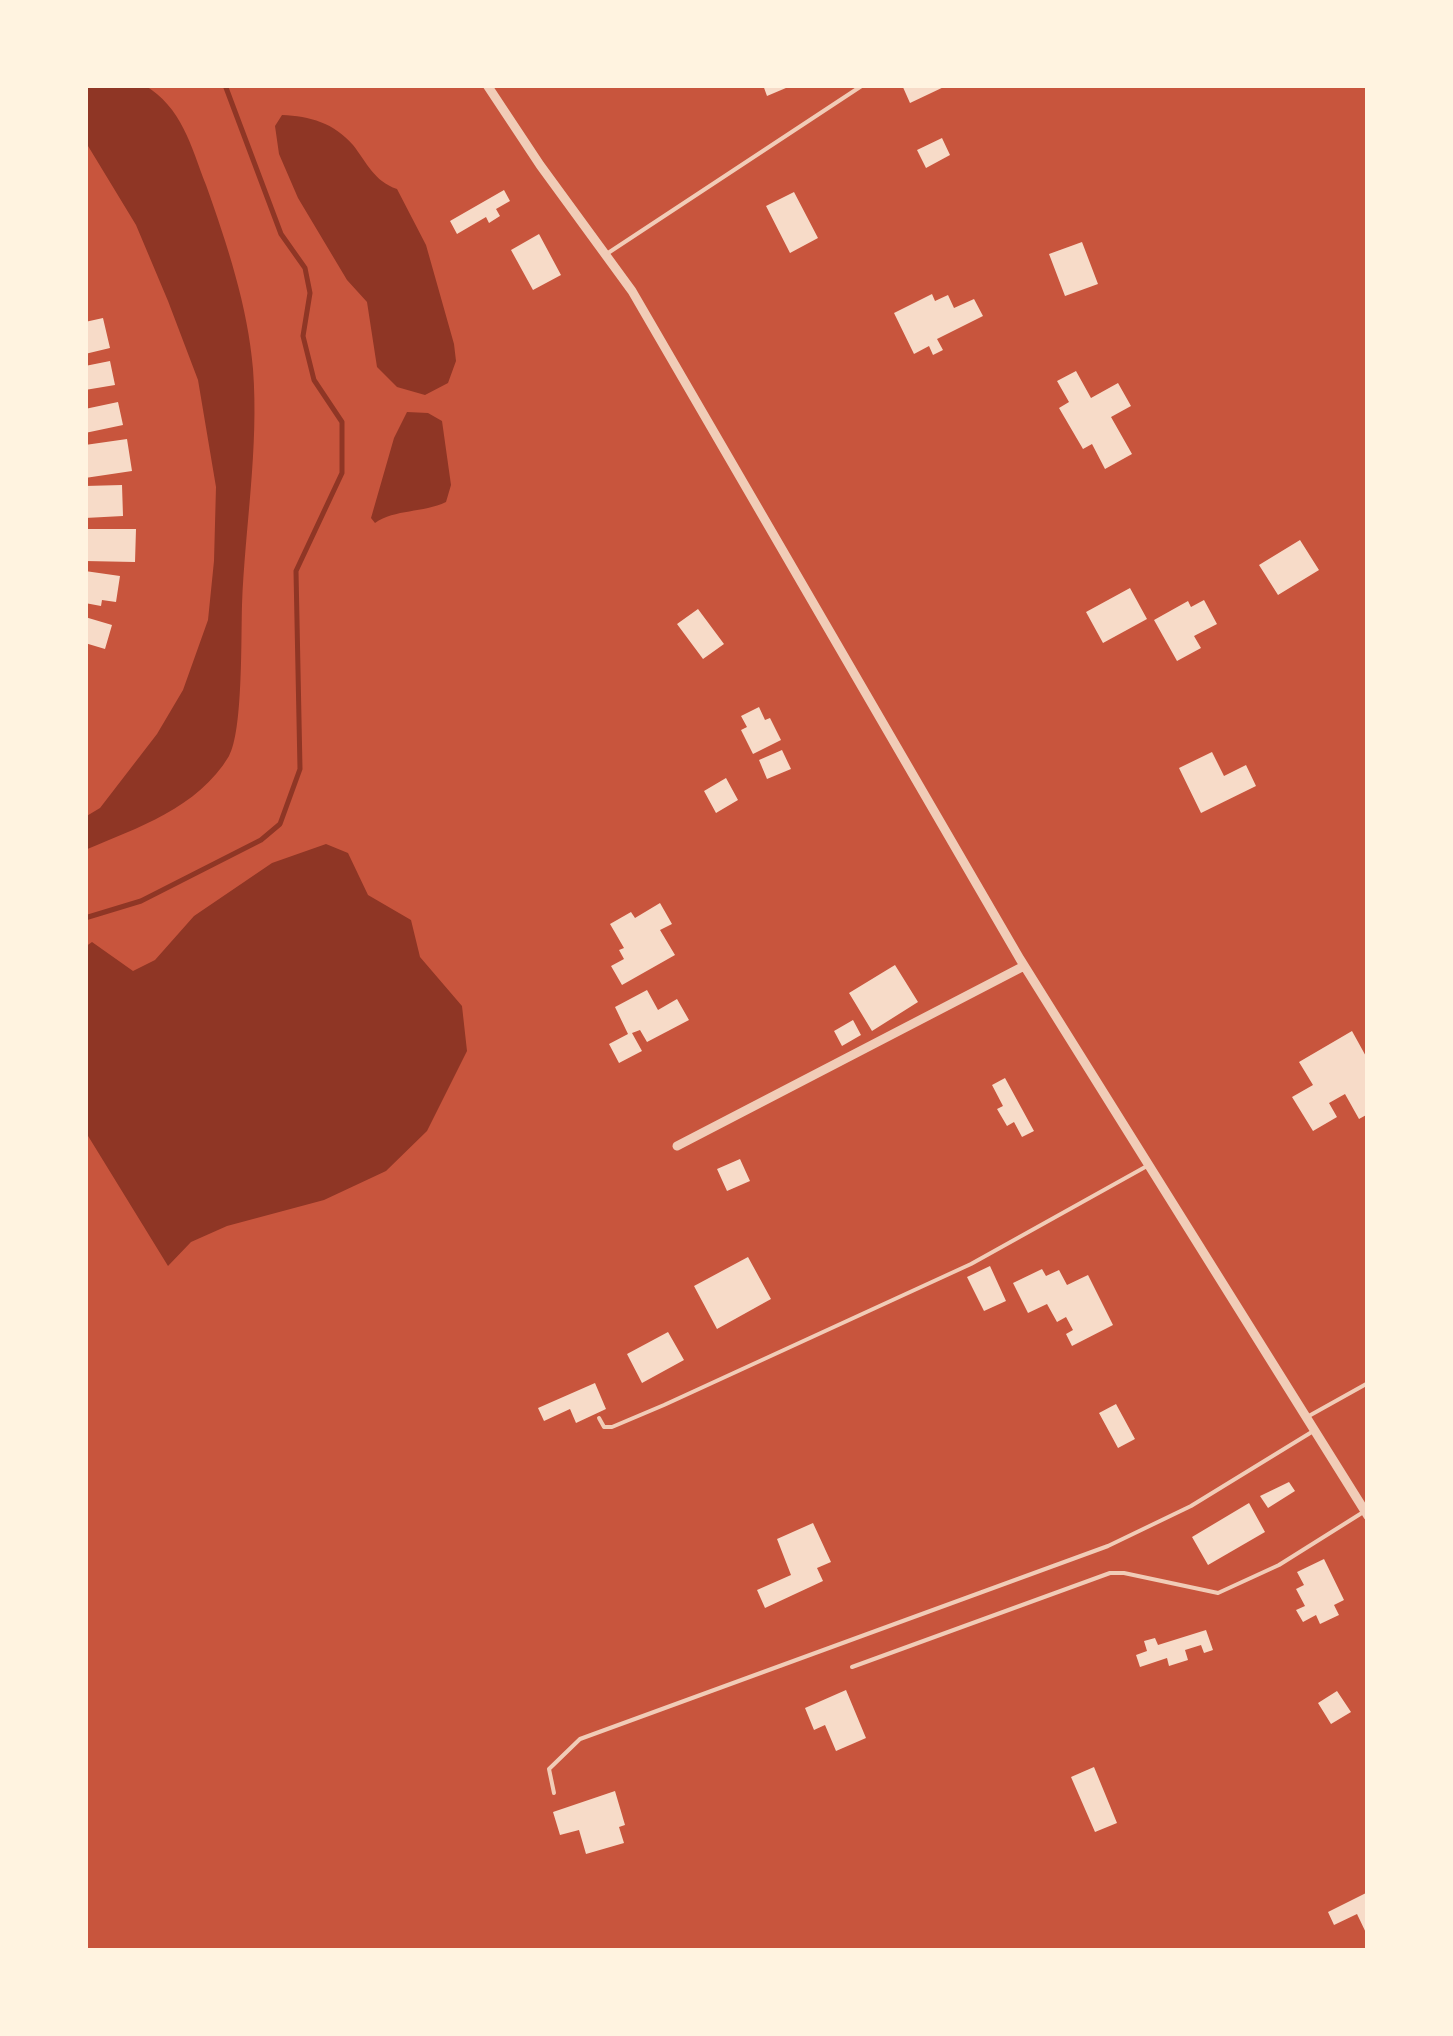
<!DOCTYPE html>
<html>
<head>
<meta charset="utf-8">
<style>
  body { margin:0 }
  #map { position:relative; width:1453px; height:2036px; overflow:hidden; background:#c8553d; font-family:"Fira Sans Condensed",sans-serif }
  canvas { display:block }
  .frame { position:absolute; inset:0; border:88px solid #fff3e0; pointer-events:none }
</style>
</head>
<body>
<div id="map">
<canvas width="1453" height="2036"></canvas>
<div class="frame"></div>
</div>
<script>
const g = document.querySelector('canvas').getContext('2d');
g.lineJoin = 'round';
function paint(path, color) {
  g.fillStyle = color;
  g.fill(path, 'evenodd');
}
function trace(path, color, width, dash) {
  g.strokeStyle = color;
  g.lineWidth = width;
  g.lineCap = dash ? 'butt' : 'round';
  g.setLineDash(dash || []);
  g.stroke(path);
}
paint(new Path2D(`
  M144,85c38,22 47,61 62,100 21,59 42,122 47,184 6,79 -8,158 -11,236 -1,33 1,127 -13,151 -31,52 -92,72 -144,94v-33l15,-9 57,-74 26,-44 25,-70 6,-59 2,-74 -18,-107 -30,-79 -32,-76 -51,-84v-55z
  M282,115c28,1 52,8 71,30 14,18 21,36 44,44l29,56 28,99 2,17 -8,22 -23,12 -28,-8 -20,-20 -10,-65 -20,-22 -49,-82 -19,-44 -4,-28z
  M407,412l21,1 14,8 9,64 -5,17c-23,11 -51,7 -71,21l-4,-5 23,-80z
  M326,844l22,9 20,42 43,25 9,37 42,49 5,45 -40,80 -41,40 -62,29 -97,26 -36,16 -23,24 -83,-135v-184l7,-5 41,29 22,-11 39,-44 78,-53z`), '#8f3625');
trace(new Path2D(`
  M85,918l56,-17 120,-61 19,-16 20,-55 -4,-198 46,-98v-51l-28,-42 -11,-44 7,-43 -5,-25 -24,-34 -56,-149`), '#8f3625', 5);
paint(new Path2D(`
  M763,85h30l-26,11z
  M902,85h46l-38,18z
  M942,138l8,17 -24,13 -9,-18z
  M504,190l6,11 -14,8 4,7 -11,7 -3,-6 -29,17 -7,-13z
  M794,192l24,46 -28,15 -24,-47z
  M539,234l22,41 -28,15 -22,-40z
  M1082,242l16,42 -33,12 -16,-42z
  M932,294l3,7 13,-6 6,13 20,-9 9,17 -46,23 6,11 -10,5 -4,-9 -15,8 -20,-41z
  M103,318l7,30 -25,6v-32z
  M110,361l5,24 -30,5v-24z
  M1076,371l15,27 27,-15 13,23 -20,11 21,37 -27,15 -13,-25 -9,5 -24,-41 10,-6 -12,-21z
  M118,402l5,23 -38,8v-24z
  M127,439l5,32 -47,7v-33z
  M122,485l1,31 -38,2v-32z
  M85,529h51l-1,33 -50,-1z
  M1300,540l19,30 -41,25 -19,-30z
  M85,571l35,5 -4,26 -14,-2 -1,6 -16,-3z
  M1130,588l17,31 -44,24 -17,-31z
  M1204,600l13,24 -23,12 7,12 -24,13 -23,-41 34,-19 3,6z
  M698,609l26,35 -21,15 -26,-35z
  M85,617l27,8 -7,24 -20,-6z
  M759,707l6,13 5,-2 11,22 -28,14 -12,-24 6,-3 -6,-11z
  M782,750l9,19 -24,10 -8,-19z
  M1212,752l12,24 22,-11 10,21 -55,27 -22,-45z
  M726,778l12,22 -22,13 -12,-22z
  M660,903l12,21 -12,6 15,25 -53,30 -11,-19 13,-7 -5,-9 5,-2 -14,-24 21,-12 4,6z
  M895,965l23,37 -46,29 -23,-38z
  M647,990l11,20 19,-11 12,21 -42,22 -7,-12 -8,3 10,18 -23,12 -10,-19 19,-10 -13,-27z
  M853,1020l8,15 -19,11 -8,-15z
  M1352,1031l16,29v54l-9,5 -14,-25 -16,9 8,14 -24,14 -21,-34 21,-12 -14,-23z
  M1005,1078l29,53 -12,6 -8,-15 -7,4 -10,-17 6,-3 -11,-21z
  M740,1159l10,22 -23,10 -10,-22z
  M748,1257l23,42 -54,30 -23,-43z
  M990,1266l16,35 -22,10 -17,-34z
  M1042,1269l4,7 13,-6 8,15 21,-10 25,50 -41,21 -6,-12 7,-4 -7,-13 -9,5 -10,-18 -19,9 -15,-30z
  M668,1332l16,28 -42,23 -15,-29z
  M595,1383l11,26 -30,14 -6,-14 -26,12 -6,-13z
  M1116,1404l19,35 -17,9 -19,-35z
  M1289,1482l6,9 -27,17 -8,-12z
  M1249,1503l16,29 -57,33 -16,-28z
  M813,1523l18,39 -14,6 6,13 -58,27 -8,-18 34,-15 -14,-36z
  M1324,1559l20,41 -10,5 5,10 -19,9 -4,-9 -13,7 -7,-12 9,-4 -9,-17 8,-4 -7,-13z
  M1206,1630l7,20 -9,3 -3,-8 -16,5 3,10 -19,6 -2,-8 -27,9 -4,-12 11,-4 -3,-10 11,-3 3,7z
  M846,1690l20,48 -30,13 -11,-26 -11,5 -9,-22z
  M1337,1691l14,21 -20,12 -13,-21z
  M1094,1767l23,56 -22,9 -24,-55z
  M615,1791l10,34 -6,2 5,16 -38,11 -7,-24 -19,5 -7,-23z
  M1368,1892v45l-11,-23 -23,11 -6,-13z`), '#f7dbc8');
trace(new Path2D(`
  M605,255l258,-170
  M1307,1417l61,-34
  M599,1418l5,9h8l52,-22 307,-141 176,-98
  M852,1667l258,-94h14l94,20 61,-28 86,-54
  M554,1793l-5,-24 31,-30 528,-193 83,-40 124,-76`), '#f1ccb7', 4);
trace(new Path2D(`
  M487,85l53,80 92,126 388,668 348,557
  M677,1146l347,-180`), '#f1ccb7', 9);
</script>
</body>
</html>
